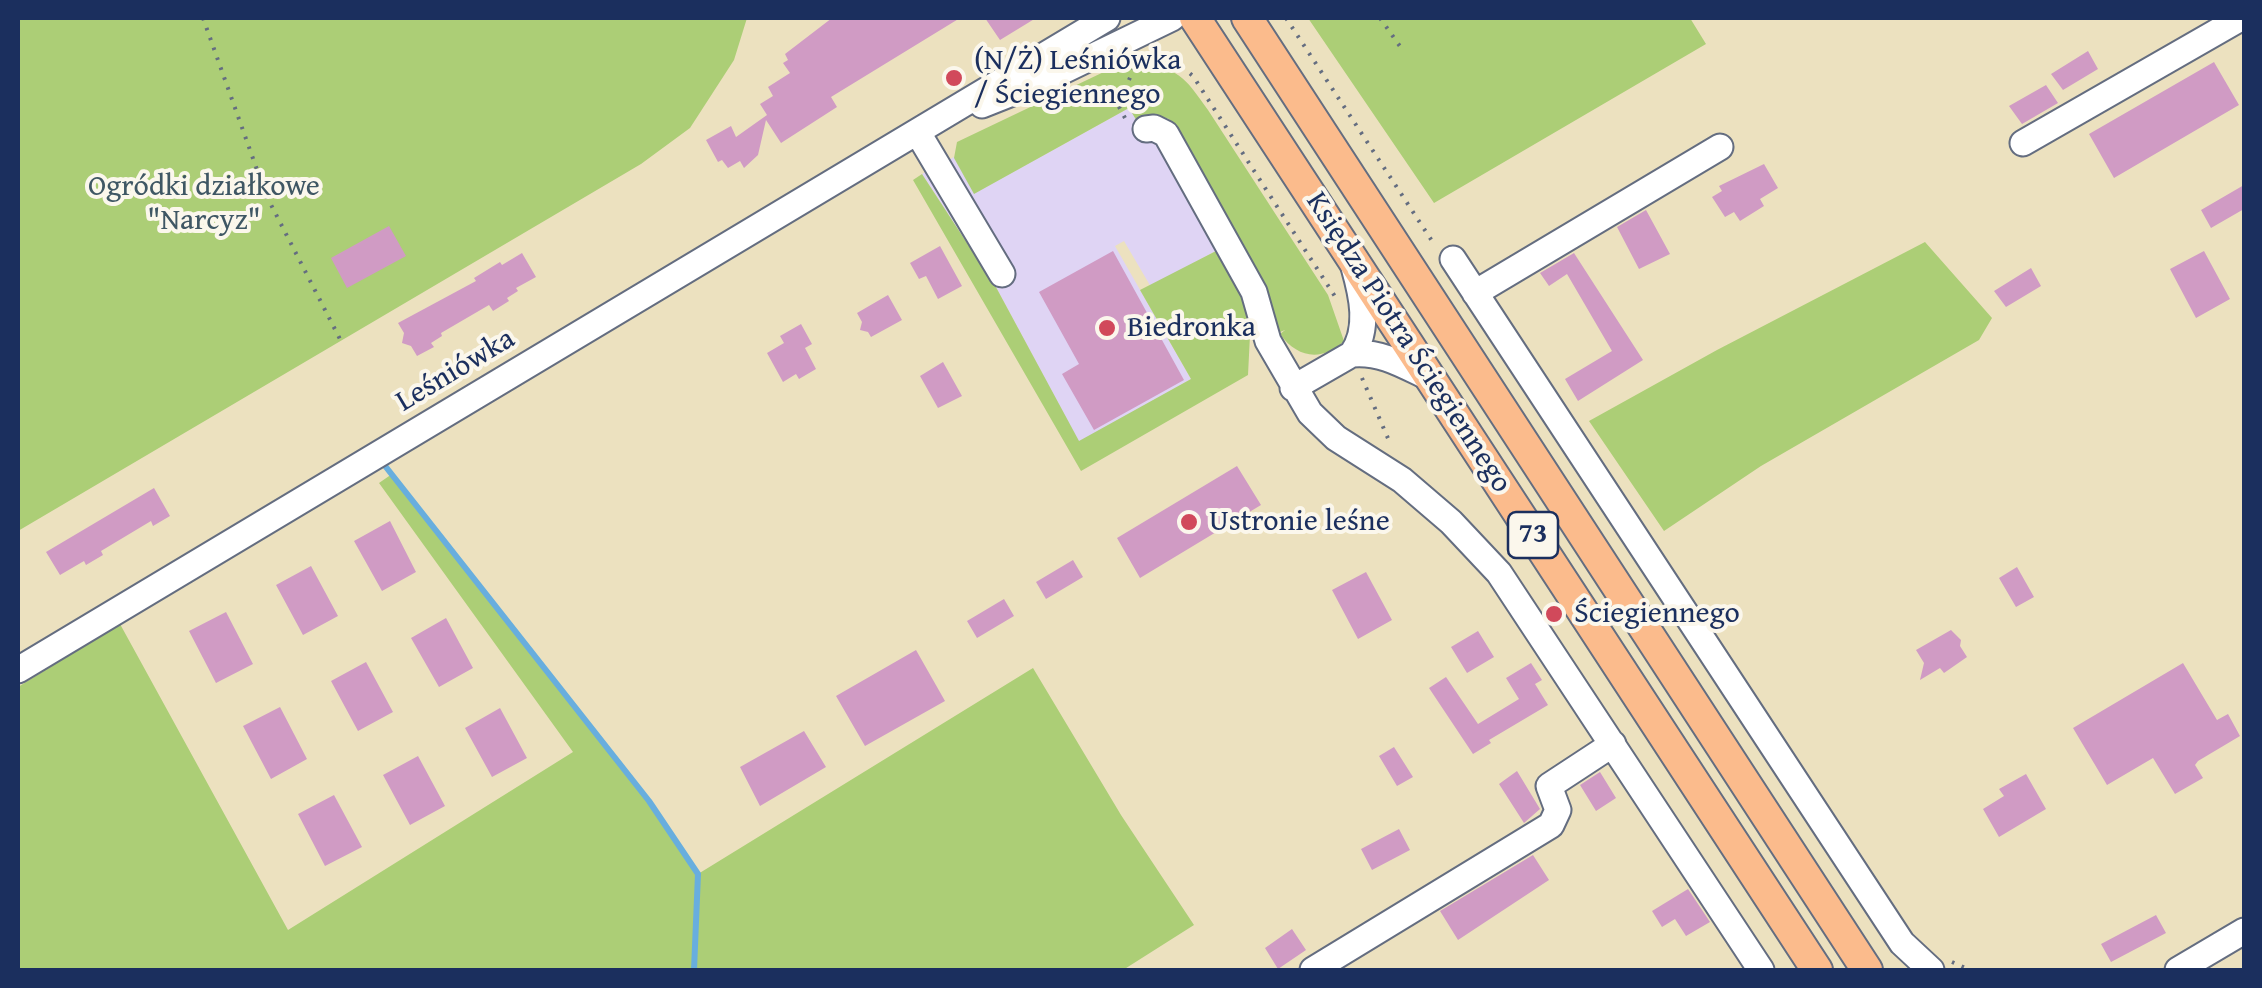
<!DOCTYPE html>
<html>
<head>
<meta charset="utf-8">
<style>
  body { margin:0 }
  #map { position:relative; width:2262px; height:988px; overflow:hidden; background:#ece1bf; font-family:"Gentium Book Plus",serif }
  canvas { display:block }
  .frame { position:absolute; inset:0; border:20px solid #1b2f5e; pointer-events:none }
</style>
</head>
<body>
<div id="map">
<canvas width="2262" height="988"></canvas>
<div class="frame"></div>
</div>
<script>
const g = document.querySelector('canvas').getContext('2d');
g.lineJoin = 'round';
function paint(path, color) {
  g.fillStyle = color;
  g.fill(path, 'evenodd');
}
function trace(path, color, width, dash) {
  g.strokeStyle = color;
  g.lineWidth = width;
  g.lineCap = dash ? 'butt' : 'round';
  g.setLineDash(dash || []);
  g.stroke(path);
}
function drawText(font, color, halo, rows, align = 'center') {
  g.font = font + ' "Gentium Book Plus",serif';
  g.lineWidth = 8;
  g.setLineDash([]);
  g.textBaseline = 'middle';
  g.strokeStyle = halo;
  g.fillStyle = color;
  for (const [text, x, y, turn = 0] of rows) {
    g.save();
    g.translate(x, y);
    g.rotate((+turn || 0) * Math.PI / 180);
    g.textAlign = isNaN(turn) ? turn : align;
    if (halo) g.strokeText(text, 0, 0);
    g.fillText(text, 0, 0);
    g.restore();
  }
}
paint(new Path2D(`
  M1129,108l15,10 12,-4 16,7 65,118 -86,48 -27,-46 -9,5 76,133 -112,63 -82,-153 -75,-115 32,-17 21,36z`), '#dfd4f4');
paint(new Path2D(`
  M18,18h729l-13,42 -44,68 -49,36 -623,367z
  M1308,18h382l16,26 -272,159z
  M1140,59c44,13 47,22 68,51l120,185 16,46c-22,21 -47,17 -64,-7l5,-4 -5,2 -2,-3 -17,-48 -92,-162 -16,-5 -15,9 -9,-15 -155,86 -20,-36 3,-16 153,-73z
  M922,174l75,115 82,152 112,-62 -51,-89 76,-39 35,64 -3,60 -167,96 -168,-291z
  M1925,242l67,76 -13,22 -218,126 -97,65 -75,-110 128,-71z
  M392,474l257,327 49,73 335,-206 88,147 73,110 -71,45h-1105v-283l102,-63 168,306 285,-178 -194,-269z`), '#acce76');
trace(new Path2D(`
  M382,462l267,339 49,73 -4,96`), '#68aede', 6);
paint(new Path2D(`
  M832,18h128l-129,79 6,10 -56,36 -15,-23 -8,35 -14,13 -4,-7 -12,7 -6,-8 -4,2 -12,-22 25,-14 5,11 31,-22 -7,-11 13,-8 -5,-9 22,-14 -7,-10 5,-3 -3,-6z
  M985,18h51l-36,22z
  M2088,51l10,18 -35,21 -12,-16z
  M2214,62l25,43 -125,73 -25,-44z
  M2046,85l12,18 -36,21 -13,-18z
  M1764,164l14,24 -18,11 4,7 -24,15 -6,-9 -9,5 -13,-20 10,-6 -3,-5z
  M2244,185v24l-33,19 -10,-18z
  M1646,210l24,44 -31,15 -22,-42z
  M389,226l17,30 -59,32 -16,-30z
  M940,246l22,40 -24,13 -12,-23 -7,3 -9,-16z
  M1113,251l71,129 -90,50 -32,-56 17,-10 -40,-72z
  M2204,251l26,48 -34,19 -26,-49z
  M522,253l14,24 -20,11 2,3 -11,7 2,3 -16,10 -4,-6 -48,28 1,3 -11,7 3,4 -17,9 -6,-10 -9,-3 2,-10 -6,-10 78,-42 -2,-3 26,-16 2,3z
  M1574,253l69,107 -65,41 -13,-22 47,-28 -45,-77 -18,12 -9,-13z
  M2031,268l10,18 -35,21 -12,-16z
  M888,295l14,25 -31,17 -3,-5 -8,-2 2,-8 -5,-9z
  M801,324l11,20 -7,4 11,21 -17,10 -3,-5 -13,8 -16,-29 17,-10 -4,-7z
  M943,362l19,34 -24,12 -18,-32z
  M1237,466l24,39 -121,73 -23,-40z
  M154,488l16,28 -17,10 -2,-5 -50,30 2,4 -17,10 -2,-4 -24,14 -14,-23z
  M390,521l26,51 -34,19 -28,-50z
  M1073,560l10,17 -37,22 -10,-17z
  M311,566l27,50 -35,19 -27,-50z
  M2017,567l17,30 -18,10 -17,-29z
  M1366,572l26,48 -34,19 -26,-49z
  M1004,599l10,17 -37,22 -10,-17z
  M226,612l27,52 -37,19 -27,-52z
  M446,618l27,50 -34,19 -28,-49z
  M1951,630l10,10 -1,6 7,11 -23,16 -4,-5 -20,12 4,-17 -8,-13z
  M1478,631l16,26 -27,16 -16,-26z
  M916,650l29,51 -80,45 -29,-50z
  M366,662l27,50 -35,19 -27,-50z
  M1531,663l11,17 -7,4 13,21 -59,35 2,3 -18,11 -44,-66 17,-11 32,47 41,-25 -13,-21z
  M2183,663l34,57 11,-6 12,22 -42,25 -3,4 8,13 -28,16 -22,-36 -46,27 -34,-57z
  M280,707l27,52 -36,20 -28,-53z
  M500,708l27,50 -35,19 -27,-49z
  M804,731l22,36 -66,39 -20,-39z
  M1394,747l19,30 -16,9 -18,-30z
  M418,756l27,50 -35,19 -27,-50z
  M1517,771l23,38 -16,14 -25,-39z
  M1600,772l16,26 -20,13 -16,-26z
  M2026,774l20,35 -47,28 -16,-28 21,-13 -5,-7z
  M334,795l28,52 -37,19 -27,-52z
  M1399,829l11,21 -38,20 -11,-21z
  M1533,855l16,25 -91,60 -18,-29z
  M1688,889l22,33 -24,14 -11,-17 -13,8 -10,-16z
  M2156,915l10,18 -55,29 -10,-18z
  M1292,929l14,21 -28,19 -13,-21z`), '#d09bc4');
const minor = new Path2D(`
  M982,105l58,-23 132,-64
  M1146,129l8,-1 12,6 88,158 14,49 42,72 26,25 66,42 49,42 48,51 262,397
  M918,133l84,141
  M2023,143l218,-125
  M1453,259l449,684 29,27
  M1475,293l245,-146
  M1352,354c18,-25 10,-59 2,-87
  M1293,388l59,-34c29,-3 53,12 78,24
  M18,670l1089,-652
  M1313,970l238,-145 7,-15 -9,-24 64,-42
  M2178,970l66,-39`);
const major = new Path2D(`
  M1195,18l622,952
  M1247,18l620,952`);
trace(minor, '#646d80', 29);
trace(major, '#646d80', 34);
trace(new Path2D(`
  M203,18l63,177 75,146
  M1286,18l148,226
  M1380,18l24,34
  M1153,55l24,8 16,13 143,222
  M1125,118l-7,-13 18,-41
  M1362,378l28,65
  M1952,962l18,8`), '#646d80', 4, [2.5, 8]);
trace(minor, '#fff', 25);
trace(major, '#fbbb8c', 30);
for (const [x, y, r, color] of [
  [954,78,10,"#d1495b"],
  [1107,328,10,"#d1495b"],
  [1189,522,10,"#d1495b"],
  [1554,614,10,"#d1495b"]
]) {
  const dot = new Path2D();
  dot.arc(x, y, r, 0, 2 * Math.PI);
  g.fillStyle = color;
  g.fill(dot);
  trace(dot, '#fbf7ec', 4);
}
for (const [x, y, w] of [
  [1533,535,50]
]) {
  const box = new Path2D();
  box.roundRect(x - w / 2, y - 23, w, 46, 8);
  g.fillStyle = '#fbf7ec';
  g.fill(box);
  trace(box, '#1b2f5e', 2.5);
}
drawText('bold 28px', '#1b2f5e', null, [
  ["73",1533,535]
]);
drawText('30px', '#1b2f5e', '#fbf7ec', [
  ["(N/Ż) Leśniówka",974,61],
  ["/ Ściegiennego",974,95],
  ["Biedronka",1127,328],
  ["Ustronie leśne",1209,522],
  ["Ściegiennego",1574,614]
], 'left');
drawText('30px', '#3f5764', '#fbf7ec', [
  ["Ogródki działkowe",204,187],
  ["\"Narcyz\"",204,221]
]);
drawText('30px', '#1b2f5e', '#fbf7ec', [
  ["Księdza Piotra Ściegiennego",1408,343,57],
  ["Leśniówka",456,371,-31]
]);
</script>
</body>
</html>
